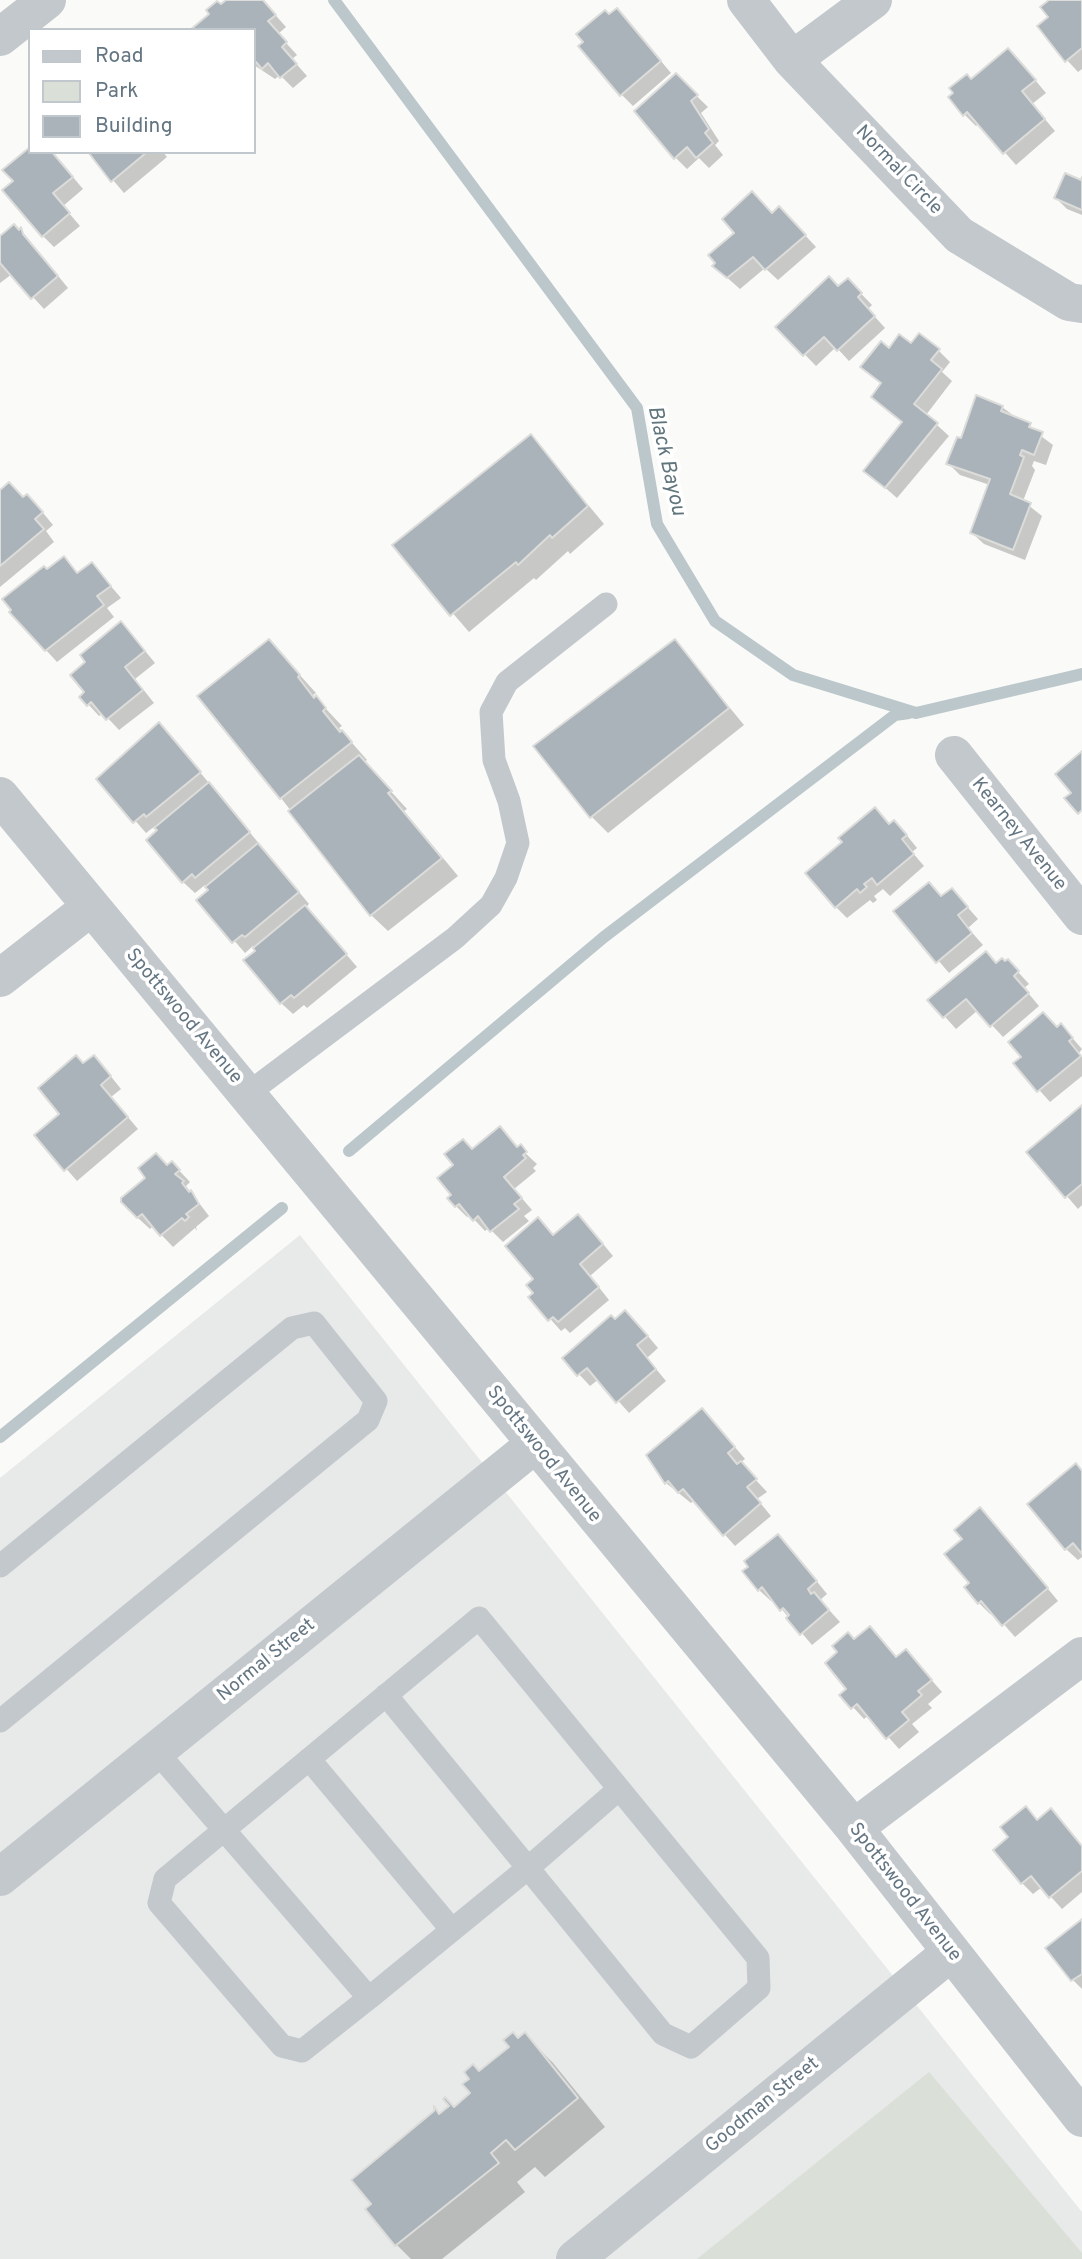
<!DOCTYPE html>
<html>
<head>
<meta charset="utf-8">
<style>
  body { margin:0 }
  #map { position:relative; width:1082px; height:2259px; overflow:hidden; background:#fafaf8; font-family:Overpass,sans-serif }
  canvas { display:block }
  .legend { position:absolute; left:28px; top:28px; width:228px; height:126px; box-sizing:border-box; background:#fff; border:2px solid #c1c8cd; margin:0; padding:9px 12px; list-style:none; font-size:21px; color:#657683 }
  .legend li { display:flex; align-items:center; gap:14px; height:35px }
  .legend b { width:35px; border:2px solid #c1c8cd }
</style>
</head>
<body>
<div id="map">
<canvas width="1082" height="2259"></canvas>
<ul class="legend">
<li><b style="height:9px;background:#c3c8cc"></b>Road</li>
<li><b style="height:19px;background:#dadfd7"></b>Park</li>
<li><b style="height:19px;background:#aab3b9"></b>Building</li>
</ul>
</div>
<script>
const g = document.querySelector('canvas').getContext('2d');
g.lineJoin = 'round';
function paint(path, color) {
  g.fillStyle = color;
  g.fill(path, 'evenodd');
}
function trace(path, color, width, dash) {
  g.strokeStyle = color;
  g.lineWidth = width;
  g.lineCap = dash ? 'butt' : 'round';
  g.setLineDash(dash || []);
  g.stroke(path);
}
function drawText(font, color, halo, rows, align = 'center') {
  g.font = font + ' Overpass,sans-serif';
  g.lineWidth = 7;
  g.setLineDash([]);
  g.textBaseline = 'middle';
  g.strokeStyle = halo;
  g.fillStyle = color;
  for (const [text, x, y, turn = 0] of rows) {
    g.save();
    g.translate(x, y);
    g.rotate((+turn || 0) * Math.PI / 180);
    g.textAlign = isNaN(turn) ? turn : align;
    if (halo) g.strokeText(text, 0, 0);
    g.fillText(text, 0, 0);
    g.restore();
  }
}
paint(new Path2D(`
  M300,1235l782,977v47h-1082v-781z`), '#e8e9e9');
paint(new Path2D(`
  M929,2072l153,181v6h-385z`), '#dadfd7');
paint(new Path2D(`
  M228,0h34l24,27 -8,7 19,21 -5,4 15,17 -14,12 -13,-13 -5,4 -21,-14v-35l-33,-24z
  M1052,0h30v69l-4,3 -11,-12 -17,-43z
  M628,22l43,51 -38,33 -12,-12z
  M1020,62l26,31 -14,11 23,27 -39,34 -37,-42 -3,3 -12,-12 7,-33z
  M676,76l32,31 -7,6 18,28 -4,4 8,10 -14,13 -10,-10 -12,11 -12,-12z
  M30,152h22l31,37 -20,17 17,20 -26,21 -11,-11 -28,-54z
  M89,152h74l4,5 -43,36z
  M1082,181v34l-15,-6 -11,-11z
  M791,220l25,27 -38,33 -13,-12 -25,21 -26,-23z
  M21,230l47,58 -24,21 -32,-35 -12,9v-45z
  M848,280l24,25 -4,4 17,19 -36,33 -13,-14 -20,19 -38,-39z
  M911,345l27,5 12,12 -8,10 10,9 -26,34 23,21 -52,62 -31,-27 37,-48 -30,-26 10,-12 -20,-18 26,-17z
  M1002,407l51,38 -7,20 -12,-4 -2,5 3,4 -12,31 19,15 -17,44 -41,-16 -12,-11 18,-48 -30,-10 -12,-12 14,-22z
  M531,436l73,88 -34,30 -2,-3 -32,29 -2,-2 -65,54 -75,-87z
  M0,492l39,16 14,17 -7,6 8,11 -54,45z
  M63,559l15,15 14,-10 29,34 -14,10 7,9 -57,45 -11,-12 1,-78z
  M132,635l23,28 -20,16 19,24 -35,27 -16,-17 -4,3 -11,-12z
  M269,641l47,52 -3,2 29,31 -3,2 28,32 -3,2 43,47 -3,2 54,65 -70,55 -17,-16 -90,-117z
  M675,641l69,84 -136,108 -17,-17z
  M170,736l139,168 -3,3 51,60 -50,41 -3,-3 -11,9 -12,-11 -24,-52 -4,-5 -8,7 -46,-53 11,-10 -5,-5 -10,8 -12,-11 -24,-52 -4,-4 -9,7 -47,-54z
  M890,825l15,8 12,15 -5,4 12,14 -34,30 -7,-7 -9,7 3,4 -4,3 -3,-3 -23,18 -11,-11z
  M942,898l21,4 15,17 -10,9 15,17 -34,28 -53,-62z
  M1008,961l21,23 -5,4 15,18 -36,31 -25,-27 -22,19 -26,-29z
  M1061,1025l21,24 -3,4 3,4v19l-32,26 -35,-39z
  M84,1065l21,4 16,20 -10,8 27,32 -61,52 -40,-46 25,-21z
  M1082,1107v98l-4,4 -49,-57z
  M511,1140l26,24 -4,4 3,3 -22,18 18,21 -8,6 5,5 -26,21 -14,-14 -4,3 -15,-16 -3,2 -11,-11 -3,-11 20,-44z
  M172,1163l18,19 -4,4 23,30 -13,11 1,4 -2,-3 -22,19 -20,-21 -3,3 -23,-21z
  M590,1228l23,28 -23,20 19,24 -39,33 -5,-5 -4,3 -30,-34 4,-4 19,-57z
  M615,1321l22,2 21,25 -11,10 19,23 -37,32 -30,-34 -9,7 -26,-28z
  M713,1421l32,38 -5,4 27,29 -10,7 14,17 -36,30 -41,-46 -3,3 -25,-20 -18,-28z
  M1082,1472v85l-4,3 -12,-11z
  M992,1521l66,80 -43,36 -22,-25 -3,2 -11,-11z
  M789,1547l38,47 -7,6 20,22 -28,23 -39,-46 -2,2 -12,-11z
  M855,1641l42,18 9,-8 36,41 -14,12 4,4 -20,16 7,8 -20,17 -30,-34 -5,4 -22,-24 6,-6z
  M1026,1808l12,13 24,1 20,24v46l-20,17 -20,-22 -9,7 -11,-11 -11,-46z
  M1082,1921v68l-10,-10z
  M525,2035l28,28 52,64 -60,50 -10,-10 -18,15 8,10 -83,67h-31l-15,-15 -23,-40 -20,-24 70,-61 13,-7 4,4 14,-7 19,-15 7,-21z`), '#0003');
trace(new Path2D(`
  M334,0l303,408 20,116 58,97 78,54 123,38 166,-39
  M349,1151l255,-214 291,-222 14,-2
  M0,1437l282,-229`), '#bbc7cb', 12);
const building = new Path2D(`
  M226,0h37l13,15 -8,6 19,21 -5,5 15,17 -17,14 -12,-15 -6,6 -6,-7 -2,3v-35h-64l19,-16 -3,-4 11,-9 4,3z
  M1049,0h33v48l-17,14 -28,-36 11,-9 -8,-10z
  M617,8l44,53 -41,35 -42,-50 5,-4 -7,-8 29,-24 4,4z
  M1008,48l28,32 -14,11 23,28 -42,35 -36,-42 -4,4 -15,-19 5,-4 -4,-5 18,-14 4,5z
  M676,73l22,22 -7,6 18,28 -4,4 8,10 -17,15 -9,-11 -13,12 -40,-48z
  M30,147v5h22l21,25 -20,16 17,20 -28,24 -40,-47 11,-9 -11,-11z
  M88,152h59l-36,30z
  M1065,173l16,7 1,-3v33l-28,-12z
  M752,191l20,22 7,-7 27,29 -41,35 -12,-13 -26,21 -15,-12 3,-3 -7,-8 26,-22 -12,-14z
  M14,224l5,6 2,-3 2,7 35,42 -27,23 -31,-36v-27z
  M829,276l9,10 10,-8 14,15 -4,4 17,19 -38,35 -13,-14 -21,19 -28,-29z
  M919,333l21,16 -9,11 11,9 -28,35 24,19 -53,65 -22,-17 39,-49 -31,-25 10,-14 -21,-16 21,-26 8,7 10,-14 12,9z
  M976,395l27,11 -2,5 30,12 -2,4 14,5 -9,23 -12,-5 -2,5 4,2 -14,37 21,9 -18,47 -43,-17 20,-54 -44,-15 11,-27 4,1z
  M531,434l57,72 -36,32 -2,-3 -32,30 -2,-3 -66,54 -58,-71z
  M9,482l14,15 4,-3 16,18 -8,7 9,10 -44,37v-76z
  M64,556l13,17 15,-11 19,24 -14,10 7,9 -59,46 -36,-39 2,-2 -9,-11 42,-33 3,3z
  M121,621l24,30 -20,16 18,23 -37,30 -15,-18 -4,4 -8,-9 5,-5 -14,-17 15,-13 -5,-7z
  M269,639l31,36 -2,2 16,21 2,-3 10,13 -3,3 17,21 2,-2 10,12 -72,57 -83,-103z
  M675,639l54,69 -139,110 -57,-72z
  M159,722l42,50 -55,45 -2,-3 -11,9 -37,-44z
  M1082,751v59l-4,4 -14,-16 7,-5 -16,-19z
  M359,755l33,36 -4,2 54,65 -72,58 -82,-105z
  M209,782l41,50 -55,46 -3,-4 -10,9 -36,-43 11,-10 -3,-2z
  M875,807l14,17 5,-4 13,15 -5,4 12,15 -37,31 -5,-7 -8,6 3,3 -7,6 -3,-4 -22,19 -30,-35 37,-31 -4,-4z
  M258,843l41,49 -54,45 -3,-2 -10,8 -36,-43 12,-10 -3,-3z
  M929,882l12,14 11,-8 16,19 -10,8 14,18 -36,30 -43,-52z
  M305,905l42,49 -53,44 -3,-3 -11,9 -37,-44 12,-9 -2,-3z
  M986,951l10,12 6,-5 3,3 3,-2 11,12 -5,5 15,17 -39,34 -24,-28 -23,19 -16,-18z
  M1043,1012l14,15 4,-4 12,15 -4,3 12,15 -44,36 -24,-29 8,-6 -13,-15z
  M76,1055l7,8 11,-8 17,21 -10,9 27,32 -64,54 -30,-36 25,-21 -21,-26z
  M1082,1105v79l-17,14 -39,-46z
  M500,1126l17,21 4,-3 6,8 -4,3 3,3 -22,19 18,21 -8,6 5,5 -29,23 -12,-16 -5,5 -14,-17 -4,3 -8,-9 4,-3 -14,-17 16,-13 -9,-11 19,-15 9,10z
  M156,1153l11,12 5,-4 8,9 -5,4 9,7 -2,2 7,9 2,-2 8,14 -13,10 3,3 -4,4 -3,-3 -22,18 -18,-22 -5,4 -16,-16v-4l24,-20 -7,-10z
  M578,1214l25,30 -23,20 19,23 -41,35 -5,-5 -5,4 -20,-24 5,-4 -7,-8 7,-6 -28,-33 33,-29 15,18z
  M625,1310l23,26 -11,9 19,24 -40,34 -29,-35 -10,8 -15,-18 49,-43 4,4z
  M702,1408l33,39 -7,6 9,11 4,-3 16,18 -10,8 14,16 -38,33 -40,-47 -5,4 -10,-12 -3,3 -19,-29z
  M1076,1463l6,8v83l-9,-11 -8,7 -38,-46z
  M980,1507l68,81 -46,38 -21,-25 -3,3 -14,-17 5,-4 -25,-29 18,-15 -8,-9z
  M778,1534l39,47 -9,8 3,5 3,-2 15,18 -29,25 -14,-17 3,-3 -6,-7 -3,3 -18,-24 -4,4 -16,-20 6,-4 -4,-6z
  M870,1626l26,31 10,-8 26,31 -14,11 4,4 -20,17 7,8 -23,19 -29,-35 -6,5 -12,-14 7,-6 -21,-26 12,-11 -5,-6 16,-14 6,7z
  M1026,1806l11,14 14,-12 31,38v25l-33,27 -18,-22 -10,8 -28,-34 15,-13 -8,-10z
  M1082,1919v55l-11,7 -26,-33z
  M513,2032l5,6 7,-6 53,66 -63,52 -9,-10 -15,13 8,10 -104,83 -30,-37 6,-5 -20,-24 83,-69v-5l5,8 10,-8 -6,-7 2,-2 9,10 16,-14 -8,-9 7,-5 -5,-7 9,-8 6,7 30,-24 -6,-7z`);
paint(building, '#aab3b9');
trace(building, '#dcdcda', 2);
trace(new Path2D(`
  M247,1094l208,-156 36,-33 15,-27 12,-35 -9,-42 -15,-41 -3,-48 16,-30 99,-78
  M0,1566l292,-238 22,-5 62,78 -8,19 -368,301
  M386,1695l142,173 91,-79
  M156,1751l213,247 159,-130 135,166 28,13 68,-59 -1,-30 -279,-340 -314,261 -6,24 123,143 20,5 67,-53
  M309,1759l143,171`), '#c3c8cc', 23);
trace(new Path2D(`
  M746,0l46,60 167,175 110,67 13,2
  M0,37l47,-37
  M792,60l81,-60
  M954,755l128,161
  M0,796l854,1032 228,290
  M0,978l91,-71
  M854,1828l228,-172
  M0,1877l534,-432
  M575,2259l375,-306`), '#c3c8cc', 38);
drawText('19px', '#657683', '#fff', [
  ["Normal Circle",898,171,46],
  ["Kearney Avenue",1018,835,51],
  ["Spottswood Avenue",183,1017,50],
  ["Spottswood Avenue",543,1455,51],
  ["Normal Street",267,1661,-39],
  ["Spottswood Avenue",904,1893,52],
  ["Goodman Street",763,2106,-39]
]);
drawText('italic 21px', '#60757c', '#fff', [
  ["Black Bayou",665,461,77]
]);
</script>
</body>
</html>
